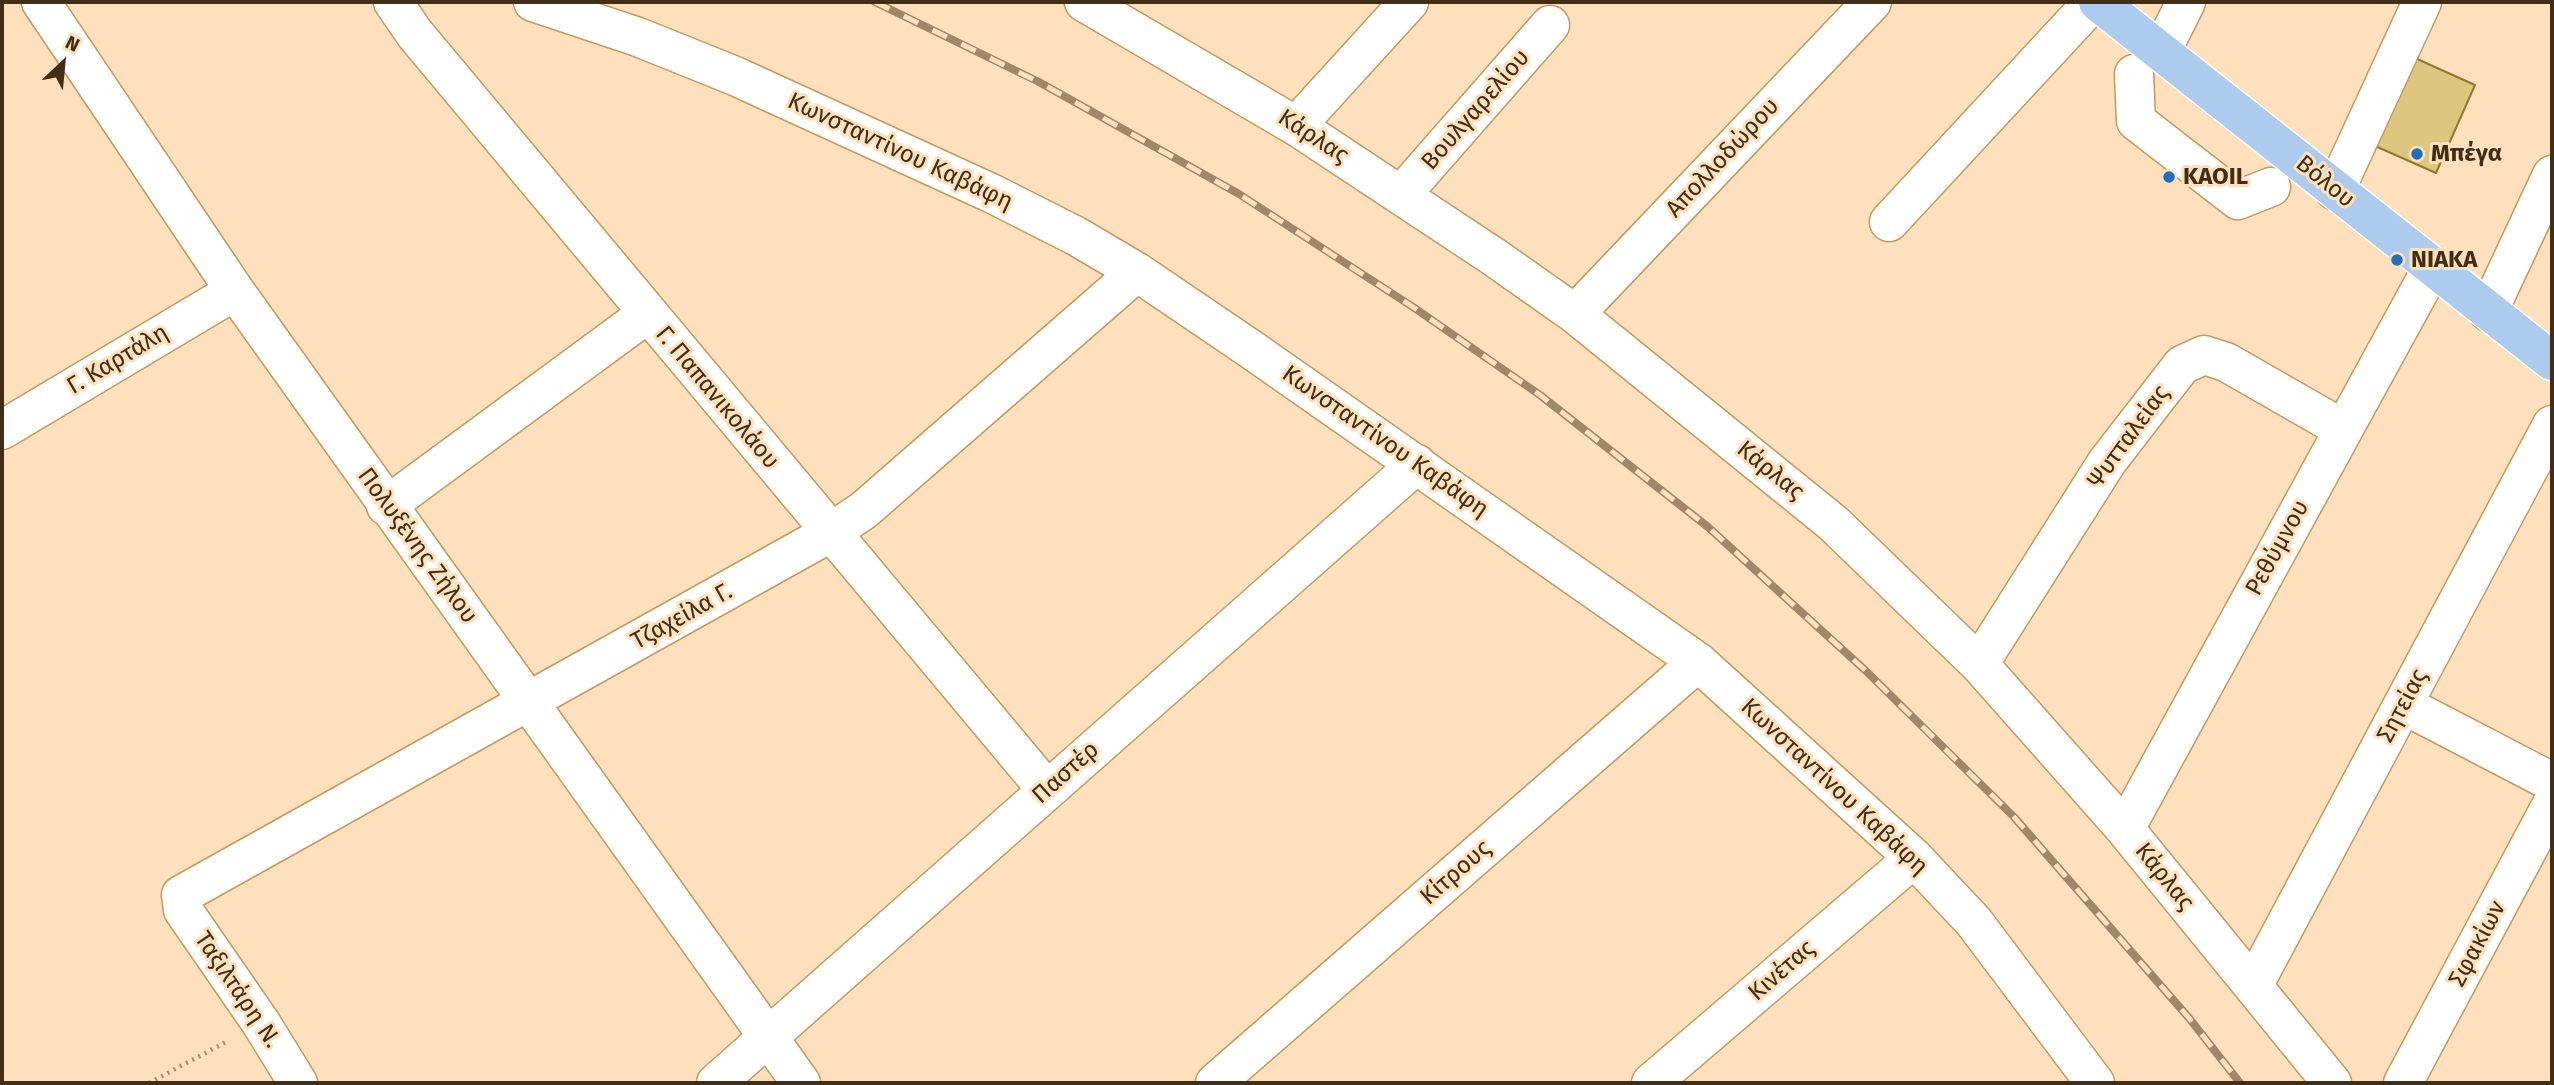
<!DOCTYPE html>
<html>
<head>
<meta charset="utf-8">
<style>
  body { margin:0 }
  #map { position:relative; width:2554px; height:1085px; overflow:hidden; background:#fee0bd; font-family:"Fira Sans",sans-serif }
  canvas { display:block }
  .frame { position:absolute; inset:0; border:4px solid #412e15; pointer-events:none }
  .north { position:absolute; left:28px; top:28px; width:70px; height:70px; -webkit-text-stroke:5px #fee0bd; paint-order:stroke; rotate:26deg; font-size:19px; font-weight:700; line-height:28px; text-align:center; color:#412e15 }
  .north::after { content:''; display:block; margin:auto; width:24px; height:32px; background:#412e15; clip-path:polygon(50% 0,100% 100%,50% 72%,0 100%) }
</style>
</head>
<body>
<div id="map">
<canvas width="2554" height="1085"></canvas>
<div class="frame"></div>
<div class="north">N</div>
</div>
<script>
const g = document.querySelector('canvas').getContext('2d');
g.lineJoin = 'round';
function paint(path, color) {
  g.fillStyle = color;
  g.fill(path, 'evenodd');
}
function trace(path, color, width, dash) {
  g.strokeStyle = color;
  g.lineWidth = width;
  g.lineCap = dash ? 'butt' : 'round';
  g.setLineDash(dash || []);
  g.stroke(path);
}
function drawText(font, color, halo, rows, align = 'center') {
  g.font = font + ' "Fira Sans",sans-serif';
  g.lineWidth = 6;
  g.setLineDash([]);
  g.textBaseline = 'middle';
  g.strokeStyle = halo;
  g.fillStyle = color;
  for (const [text, x, y, turn = 0] of rows) {
    g.save();
    g.translate(x, y);
    g.rotate((+turn || 0) * Math.PI / 180);
    g.textAlign = isNaN(turn) ? turn : align;
    if (halo) g.strokeText(text, 0, 0);
    g.fillText(text, 0, 0);
    g.restore();
  }
}
const building = new Path2D(`
  M2406,54l69,31 -39,88 -70,-31z`);
paint(building, '#ddc67e');
trace(building, '#8f7931', 2);
const minor = new Path2D(`
  M41,2l194,289 566,792
  M393,2l22,32 632,756
  M533,2l105,35 97,39 258,118 83,42 61,36 115,78 446,312 216,196 60,64 121,161
  M1084,2l212,124 198,131 81,57 258,209 146,141 146,165 207,254
  M2161,52l25,-50
  M2134,74l2,47 102,79 33,-13
  M1296,126l113,-124
  M2335,191l87,-189
  M1401,195l149,-170
  M1889,222l204,-220
  M2488,312l64,-137
  M1575,314l297,-312
  M2,430l233,-139
  M386,506l261,-192
  M1979,664l128,-202 75,-97 22,-10 22,7 117,67
  M2404,705l148,77
  M2125,829l307,-561
  M2253,986l299,-561
  M298,1083l-37,-60 -78,-113 -2,-15 649,-362 34,-23 273,-238
  M716,1083l701,-619
  M1215,1083l483,-421
  M1651,1083l263,-225
  M2403,1083l149,-279`);
const major = new Path2D(`
  M2098,2l454,359`);
trace(minor, '#c7985c', 41);
trace(major, '#fff', 41);
trace(new Path2D(`
  M149,1083l77,-41`), '#a68d6e', 4.5, [2, 5]);
trace(minor, '#fff', 38);
trace(major, '#adcbec', 38);
const rail = new Path2D(`
  M875,2l164,80 200,112 174,113 127,88 168,132 158,144 148,146 175,201 51,65`);
trace(rail, '#a08769', 8);
trace(rail, '#fee0bd', 5, [16]);
for (const [x, y, r, color] of [
  [2417,154,7,"#206fbe"],
  [2169,177,7,"#206fbe"],
  [2397,260,7,"#206fbe"]
]) {
  const dot = new Path2D();
  dot.arc(x, y, r, 0, 2 * Math.PI);
  g.fillStyle = color;
  g.fill(dot);
  trace(dot, '#fee0bd', 2.5);
}
drawText('24px', '#412e15', '#fee0bd', [
  ["Βουλγαρελίου",1476,110,-49],
  ["Κάρλας",1313,137,33],
  ["Κωνσταντίνου Καβάφη",900,152,25],
  ["Απολλοδώρου",1723,158,-47],
  ["Βόλου",2325,182,39],
  ["Γ. Καρτάλη",118,360,-31],
  ["Γ. Παπανικολάου",717,398,50],
  ["Ψυτταλείας",2129,437,-54],
  ["Κωνσταντίνου Καβάφη",1385,442,35],
  ["Κάρλας",1770,471,39],
  ["Πολυξένης Ζήλου",417,546,54],
  ["Ρεθύμνου",2278,548,-61],
  ["Τζαχείλα Γ.",682,617,-29],
  ["Σητείας",2403,706,-62],
  ["Παστέρ",1066,773,-42],
  ["Κωνσταντίνου Καβάφη",1834,787,43],
  ["Κίτρους",1456,873,-41],
  ["Κάρλας",2164,877,51],
  ["Σφακίων",2478,944,-62],
  ["Κινέτας",1782,971,-41],
  ["Ταξιλτάρη Ν.",237,990,56]
]);
drawText('bold 24px', '#412e15', '#fee0bd', [
  ["Μπέγα",2431,154],
  ["KAOIL",2183,177],
  ["ΝΙΑΚΑ",2411,260]
], 'left');
</script>
</body>
</html>
